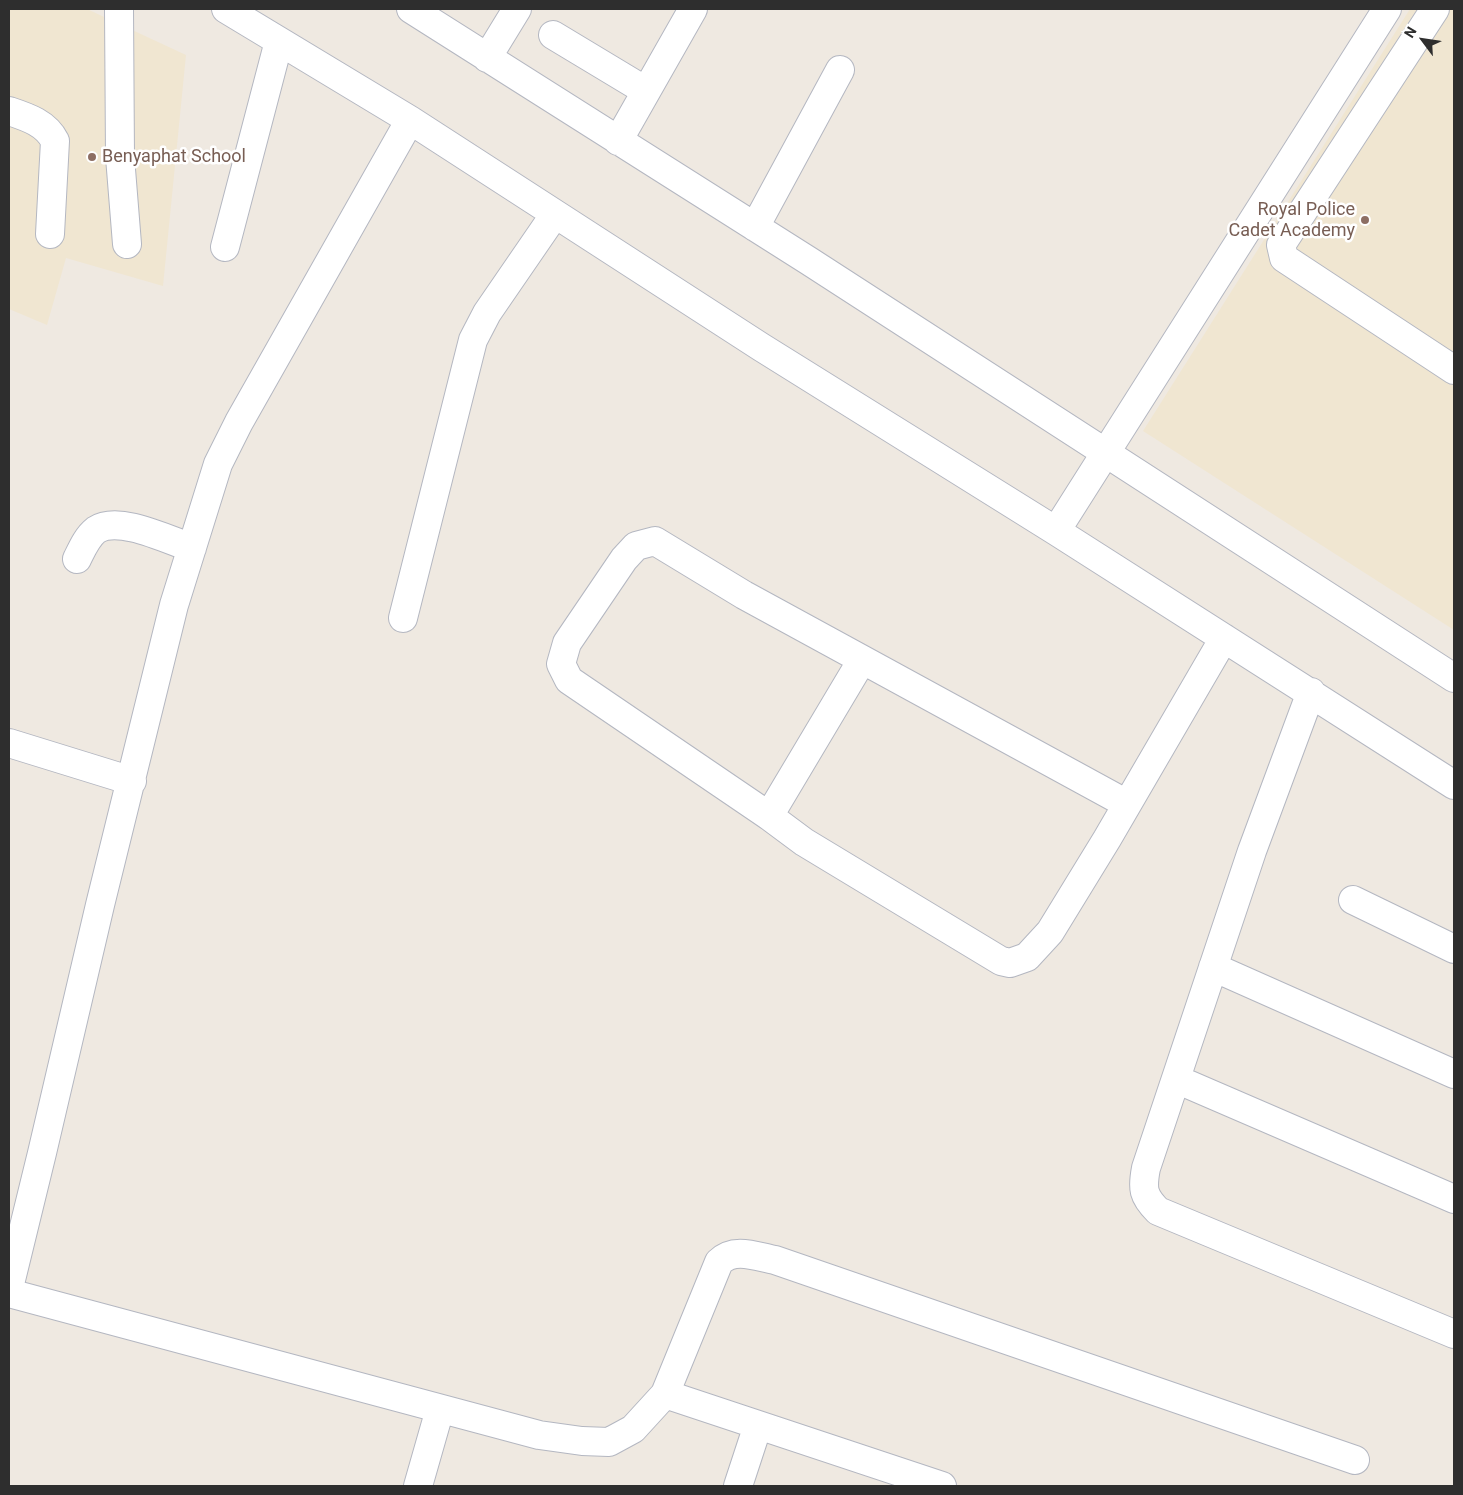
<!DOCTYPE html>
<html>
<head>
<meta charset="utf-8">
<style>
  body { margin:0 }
  #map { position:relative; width:1463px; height:1495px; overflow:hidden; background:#efe9e1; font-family:Roboto,sans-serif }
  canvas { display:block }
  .frame { position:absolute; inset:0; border:10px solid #2e2e2e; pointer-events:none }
  .north { position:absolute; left:1398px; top:15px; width:50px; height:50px; -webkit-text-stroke:4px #fff; paint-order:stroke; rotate:301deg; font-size:14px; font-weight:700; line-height:20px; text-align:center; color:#2e2e2e }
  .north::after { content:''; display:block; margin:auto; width:18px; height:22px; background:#2e2e2e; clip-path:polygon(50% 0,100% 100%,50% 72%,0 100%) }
</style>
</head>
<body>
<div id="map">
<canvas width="1463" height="1495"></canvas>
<div class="frame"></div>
<div class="north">N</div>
</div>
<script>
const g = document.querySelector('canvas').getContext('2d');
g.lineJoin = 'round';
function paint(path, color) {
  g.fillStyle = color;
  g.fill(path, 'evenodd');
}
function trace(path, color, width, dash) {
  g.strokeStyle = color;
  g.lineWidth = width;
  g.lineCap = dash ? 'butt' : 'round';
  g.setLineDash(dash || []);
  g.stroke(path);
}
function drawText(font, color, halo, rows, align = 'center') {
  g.font = font + ' Roboto,sans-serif';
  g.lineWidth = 5;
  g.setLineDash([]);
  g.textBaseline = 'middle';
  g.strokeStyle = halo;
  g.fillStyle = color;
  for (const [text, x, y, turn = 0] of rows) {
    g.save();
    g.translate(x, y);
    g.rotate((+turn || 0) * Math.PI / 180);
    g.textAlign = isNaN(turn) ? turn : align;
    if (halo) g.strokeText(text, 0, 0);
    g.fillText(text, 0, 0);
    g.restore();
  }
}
paint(new Path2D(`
  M9,9h78l99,46 -23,231 -97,-28 -19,67 -38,-16z
  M1410,9h44v621l-311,-199z`), '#f0e6d1');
const minor = new Path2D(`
  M119,9l1,148 7,87
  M226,9l184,111 351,227 295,184 398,254
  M411,9l398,252 645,417
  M1435,9l-154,236 3,13 170,112
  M553,35l93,56
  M487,58l30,-49
  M9,111c18,6 37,12 46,30l-5,93
  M618,141l75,-132
  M755,227l85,-157
  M225,247l54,-206
  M1056,531l331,-522
  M77,559c5,-10 10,-22 19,-29 23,-15 72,10 96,18
  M403,618l70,-278 14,-27 68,-99
  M1311,692l-59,159 -106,317c-4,21 -3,28 12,43l296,123
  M9,743l123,38
  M1127,804l-383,-209 -89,-54 -19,5 -12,13 -57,84 -6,21 8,16 200,136 35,26 197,119 9,2 17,-6 23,-25 57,-93 117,-201
  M769,816l93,-156
  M1353,900l101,49
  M1213,967l241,107
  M1176,1079l278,120
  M9,1288l33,-135 58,-248 74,-300 44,-141 21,-42 171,-302
  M9,1293l530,142 43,6 27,1 24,-13 32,-35 54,-132c15,-15 36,-6 56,-2l580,200
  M665,1394l277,92
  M418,1486l22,-77
  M738,1486l20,-61`);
trace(minor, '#b4b7c1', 30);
trace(minor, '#fff', 28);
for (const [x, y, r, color] of [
  [92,157,5,"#8d6e63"],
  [1365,220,5,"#8d6e63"]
]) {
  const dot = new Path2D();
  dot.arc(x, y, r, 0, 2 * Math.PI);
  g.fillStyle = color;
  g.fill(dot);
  trace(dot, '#fff', 2);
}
drawText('18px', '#785e54', '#fff', [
  ["Benyaphat School",102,157],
  ["Royal Police",1355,210,"right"],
  ["Cadet Academy",1355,231,"right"]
], 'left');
</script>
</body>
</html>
